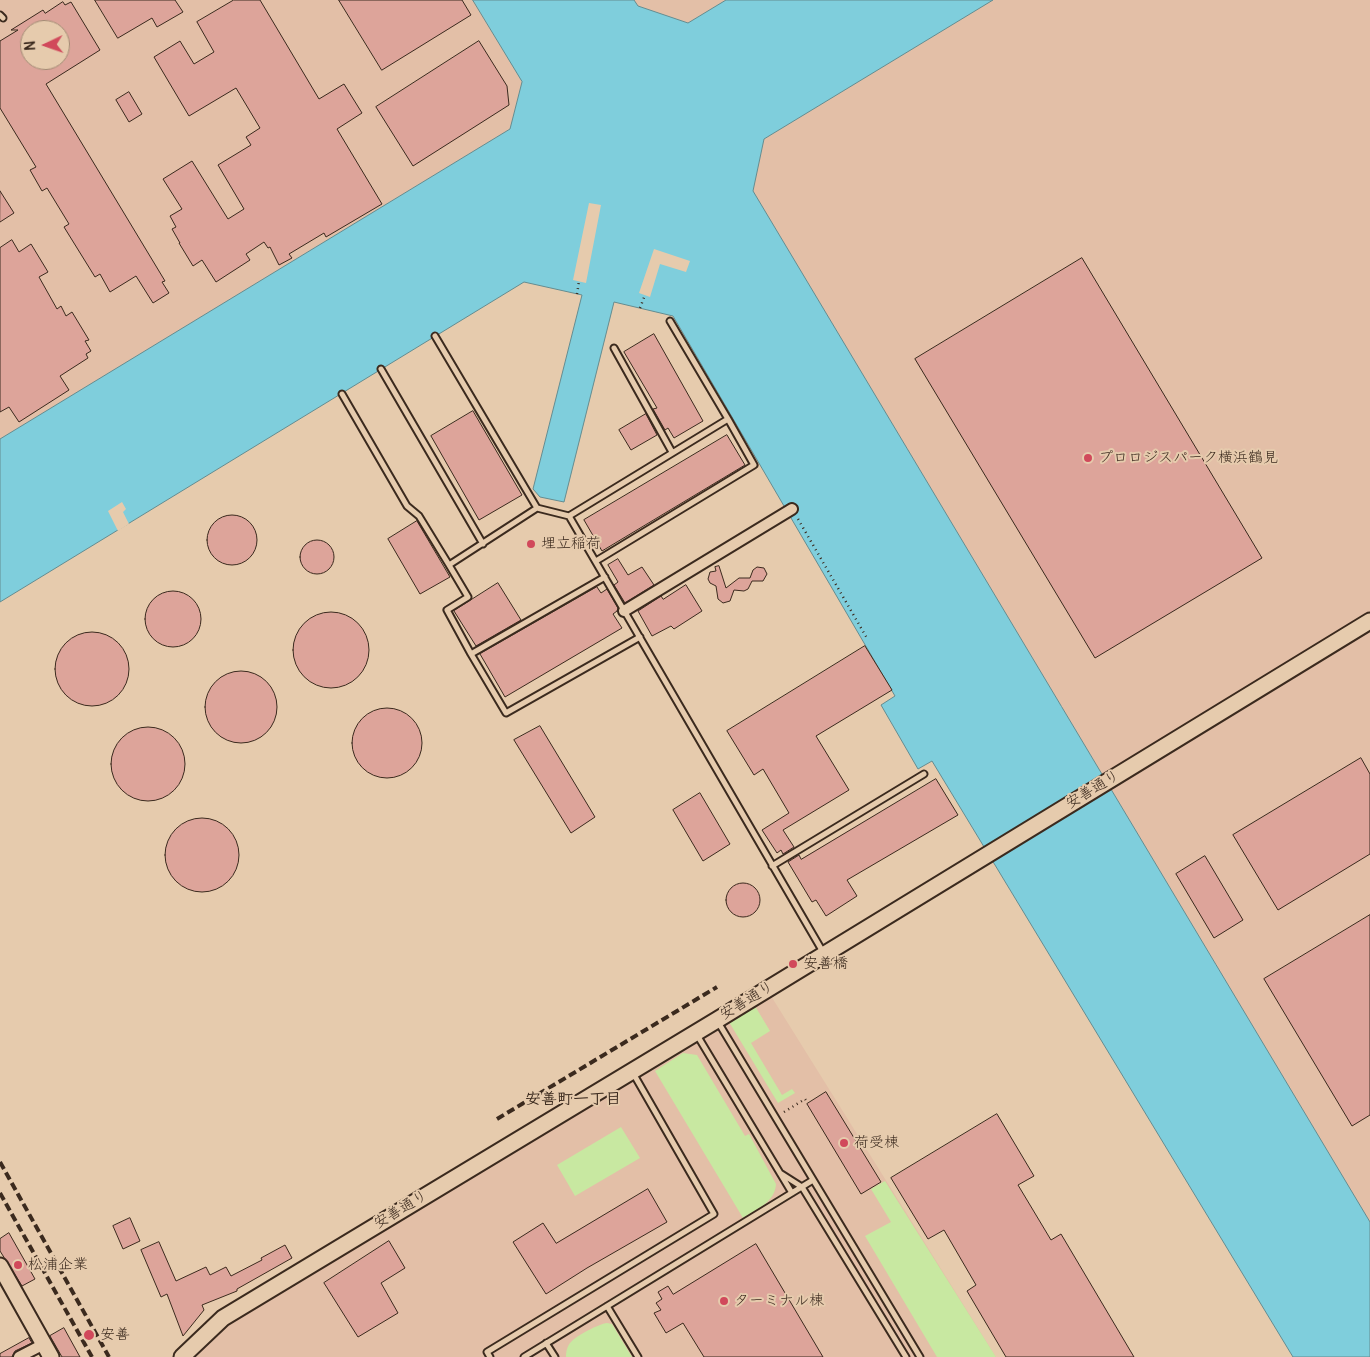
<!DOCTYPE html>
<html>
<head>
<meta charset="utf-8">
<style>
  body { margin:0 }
  #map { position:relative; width:1370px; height:1357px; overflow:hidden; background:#e6cbad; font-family:Pangolin,sans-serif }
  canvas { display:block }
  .north { position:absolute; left:20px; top:20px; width:50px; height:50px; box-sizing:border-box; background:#e6cbad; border:1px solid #a28b74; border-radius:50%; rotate:267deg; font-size:14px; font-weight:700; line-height:20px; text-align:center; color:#3b2a1e }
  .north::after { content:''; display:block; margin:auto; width:18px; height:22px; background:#d1495b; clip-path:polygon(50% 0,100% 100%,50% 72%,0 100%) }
</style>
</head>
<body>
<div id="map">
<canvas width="1370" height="1357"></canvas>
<div class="north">N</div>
</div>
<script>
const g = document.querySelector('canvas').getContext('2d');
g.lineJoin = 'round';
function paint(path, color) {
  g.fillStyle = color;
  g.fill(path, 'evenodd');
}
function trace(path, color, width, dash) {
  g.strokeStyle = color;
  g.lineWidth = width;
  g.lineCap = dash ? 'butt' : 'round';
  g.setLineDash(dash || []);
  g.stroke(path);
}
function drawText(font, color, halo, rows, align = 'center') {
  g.font = font + ' Pangolin,"Klee One",sans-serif';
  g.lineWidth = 4;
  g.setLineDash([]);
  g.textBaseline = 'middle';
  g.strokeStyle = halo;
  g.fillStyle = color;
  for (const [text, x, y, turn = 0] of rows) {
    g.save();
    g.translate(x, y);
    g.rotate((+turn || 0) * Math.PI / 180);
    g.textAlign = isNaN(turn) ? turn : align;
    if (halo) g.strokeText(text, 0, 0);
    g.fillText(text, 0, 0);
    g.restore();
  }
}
paint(new Path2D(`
  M0,0h473l49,82 -12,47 -510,310zM30,30h30v30h-30z
  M634,0h92l-38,23 -50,-17z
  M993,0h377v1222l-617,-1031 11,-52z
  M771,996l225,361h-801l37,-36z`), '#e3bfa7');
paint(new Path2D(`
  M755,1006l15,25 -19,12 31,52 10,-6 3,4 -17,10 -49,-81z
  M683,1053l14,2 48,81 4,-2 27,50c-1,18 -19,25 -33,34l-88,-147z
  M621,1127l19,31 -65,38 -18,-31z
  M885,1181l111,176h-59l-72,-121 26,-14 -20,-33z
  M607,1323l5,1 20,33h-66c0,-5 1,-11 5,-15 6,-7 28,-18 36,-19z`), '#c8e8a1');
const water = new Path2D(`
  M473,0h161l4,6 50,17 38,-23h267l-229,139 -11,52 617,1031v135h-77l-361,-596 -14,8 -37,-64 14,-9 -222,-380 -59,-14 -50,200 -24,-5 -7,-8 49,-194 -58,-13 -524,320v-163l510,-310 12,-47z`);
paint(water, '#7fcedc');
trace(water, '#648c90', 1);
paint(new Path2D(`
  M589,203l12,2 -15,78 -13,-3z
  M654,249l36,12 -4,11 -26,-8 -10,33 -11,-4z
  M122,502l4,7 -3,3 6,12 -11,7 -10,-20z`), '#e6cbad');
const building = new Path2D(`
  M95,0h80l8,12 -26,15 -5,-9 -34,20z
  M234,0h26l59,99 25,-15 18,29 -25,16 45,75 -56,33 -2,-4 -35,21 3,4 -13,7 -9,-18 -2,1 -4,-6 -18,12 4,6 -34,22 -14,-22 -9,6 -14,-23h1l-8,-14 4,-2 -6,-11 12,-7 -19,-30 29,-18 36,58 16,-10 -26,-44 33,-20 -5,-8 14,-9 -24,-40 -47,28 -35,-59 26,-16 14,23 20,-12 -17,-30z
  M339,0h123l9,15 -89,55z
  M63,2l2,3 6,-3 29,48 -54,34 119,197 -3,1 7,11 -16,10 -17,-27 -26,16 -10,-18 -5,3 -31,-50 5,-3 -22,-36 -5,3 -12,-21 6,-3 -36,-59v-67l18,-11h-7l32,-20 2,3zM30,30h30v30h-30z
  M479,41l28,45 2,19 -96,61 -37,-59z
  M129,92l13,22 -13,8 -13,-22z
  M0,191l14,22 -14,9z
  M12,240l7,12 12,-8 17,28 -9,5 18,32 4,-3 5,10 6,-4 17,28 -4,1 6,10 -5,3 2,4 -28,18 9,14 -50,32 -10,-15 -9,5v-164z
  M1082,258l180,300 -167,100 -180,-299z
  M654,334l49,87 -29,17 -6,-10 -3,2 -12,-21 4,-1 -33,-56z
  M473,411l49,84 -43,25 -48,-84z
  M646,414l11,21 -26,15 -12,-20z
  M727,435l18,30 -143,86 -18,-31z
  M207 540a25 25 0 1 1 50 0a25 25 0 1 1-50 0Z
  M417,521l33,56 -30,17 -32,-55z
  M300 557a17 17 0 1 1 34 0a17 17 0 1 1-34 0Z
  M618,559l10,16 14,-8 12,18 -29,18 -11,-18 4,-3 -10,-17z
  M719,566l7,22 13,-10h11l3,-8 4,-3 7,1 3,6 -4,7h-11l-4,8 -4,2 -10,-1 -4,11 -7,2 -5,-4 -2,-13 -6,-3 -2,-4 2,-7 6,-1 -1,-4z
  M498,583l23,37 -45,26 -22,-35z
  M686,585l16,26 -28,18 -3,-3 -19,10 -14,-25 23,-15 2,3z
  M597,587l4,6 6,-4 11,19 -1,3 -4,3 9,14 -117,69 -25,-43z
  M145 619a28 28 0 1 1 56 0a28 28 0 1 1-56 0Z
  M293 650a38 38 0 1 1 76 0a38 38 0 1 1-76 0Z
  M55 669a37 37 0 1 1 74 0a37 37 0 1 1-74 0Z
  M865,646l27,44 -76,46 33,54 -66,40 11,17 -11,7 -2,-4 -4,3 -15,-23 27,-17 -26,-44 -9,6 -27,-44z
  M205 707a36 36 0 1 1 72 0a36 36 0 1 1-72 0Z
  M352 743a35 35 0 1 1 70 0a35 35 0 1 1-70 0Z
  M540,726l55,91 -24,16 -57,-93z
  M111 764a37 37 0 1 1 74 0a37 37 0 1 1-74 0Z
  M1361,758l9,16v80l-92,56 -45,-75z
  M936,779l22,36 -111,65 10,16 -31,20 -10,-16 -4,2 -24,-40 11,-7 2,4z
  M700,793l30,51 -27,17 -30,-51z
  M165 855a37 37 0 1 1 74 0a37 37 0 1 1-74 0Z
  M1205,856l38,64 -29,18 -38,-64z
  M726 900a17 17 0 1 1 34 0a17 17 0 1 1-34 0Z
  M1370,915v200l-18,11 -88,-147z
  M826,1092l55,90 -20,12 -54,-90z
  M997,1114l37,62 -16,9 33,55 10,-6 73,123h-128l-39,-66 9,-6 -32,-55 -16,9 -37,-61z
  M648,1189l19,33 -80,46 -41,26 -33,-52 30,-19 13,20z
  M130,1218l10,23 -17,8 -10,-23z
  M9,1233l26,46 -13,7 -22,-35v-12z
  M389,1241l16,27 -24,15 17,30 -40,24 -34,-54z
  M159,1242l17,39 30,-14 4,8 16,-8 5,9 31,-16 -1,-2 24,-13 7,13 -55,31v2l-35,14 2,5 -21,26 -16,-42 -6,3 -20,-47z
  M756,1244l67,113h-119l-21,-34 -17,10 -12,-20 7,-3 -5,-7 6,-4 -4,-7 10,-6 5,8z
  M64,1328l16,29h-18l-12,-21z
  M29,1338l3,5 -17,8 -3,6h-12v-3z`);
paint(building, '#dda49a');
trace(building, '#3b2a1e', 1);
const lane = new Path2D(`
  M0,15l3,3
  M435,336l102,172
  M614,348l58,104
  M381,369l102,175
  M342,394l65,112 12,10 30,49 88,-57 32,8 159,-97 -58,-98
  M569,516l254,436
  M596,561l158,-96 -26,-46
  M449,565l19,32 -21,13 24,44
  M605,577l-134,77 35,59 134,-76
  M772,866l152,-92
  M718,1022l202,335
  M697,1035l95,158
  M780,1173l22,14 104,170
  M607,1306l31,51
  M546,1343l9,14
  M490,1357l-3,-5 227,-138 -81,-141
  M524,1357l289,-177`);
const street = new Path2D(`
  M624,611l168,-102
  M19,1357l25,-13`);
const secondary = new Path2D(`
  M0,1266l51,91
  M182,1357l41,-39 494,-298 653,-399`);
trace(lane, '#3b2a1e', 9);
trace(street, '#3b2a1e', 14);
trace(secondary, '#3b2a1e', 19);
trace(new Path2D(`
  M577,294l2,-13
  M640,308l5,-13
  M798,519l70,121
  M784,1112l21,-13 3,4`), '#3b2a1e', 2.5, [1, 4]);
trace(lane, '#e6cbad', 5);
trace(street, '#e6cbad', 10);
trace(secondary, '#e6cbad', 15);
trace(new Path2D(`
  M497,1119l220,-132
  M0,1162l109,195
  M0,1193l92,164`), '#3b2a1e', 4, [8, 4]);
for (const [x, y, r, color] of [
  [1088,458,5,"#d1495b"],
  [531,544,5,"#d1495b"],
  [793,964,5,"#d1495b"],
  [844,1143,5,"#d1495b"],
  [18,1265,5,"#d1495b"],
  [724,1301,5,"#d1495b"],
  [89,1335,6,"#d1495b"]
]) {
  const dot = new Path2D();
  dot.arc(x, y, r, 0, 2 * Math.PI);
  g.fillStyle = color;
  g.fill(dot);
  trace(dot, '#e6cbad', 2);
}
drawText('15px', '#3b2a1e', '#e6cbad', [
  ["プロロジスパーク横浜鶴見",1098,458],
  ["埋立稲荷",541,544],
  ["安善橋",803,964],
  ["荷受棟",854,1143],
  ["松浦企業",28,1265],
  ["ターミナル棟",734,1301],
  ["安善",100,1335]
], 'left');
drawText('15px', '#3b2a1e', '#e6cbad', [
  ["安善通り",1093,790,-31],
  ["安善通り",747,1001,-31],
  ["安善通り",401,1210,-31]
]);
drawText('bold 16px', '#3b2a1e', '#e6cbad', [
  ["安善町一丁目",573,1100]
]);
</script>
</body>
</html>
